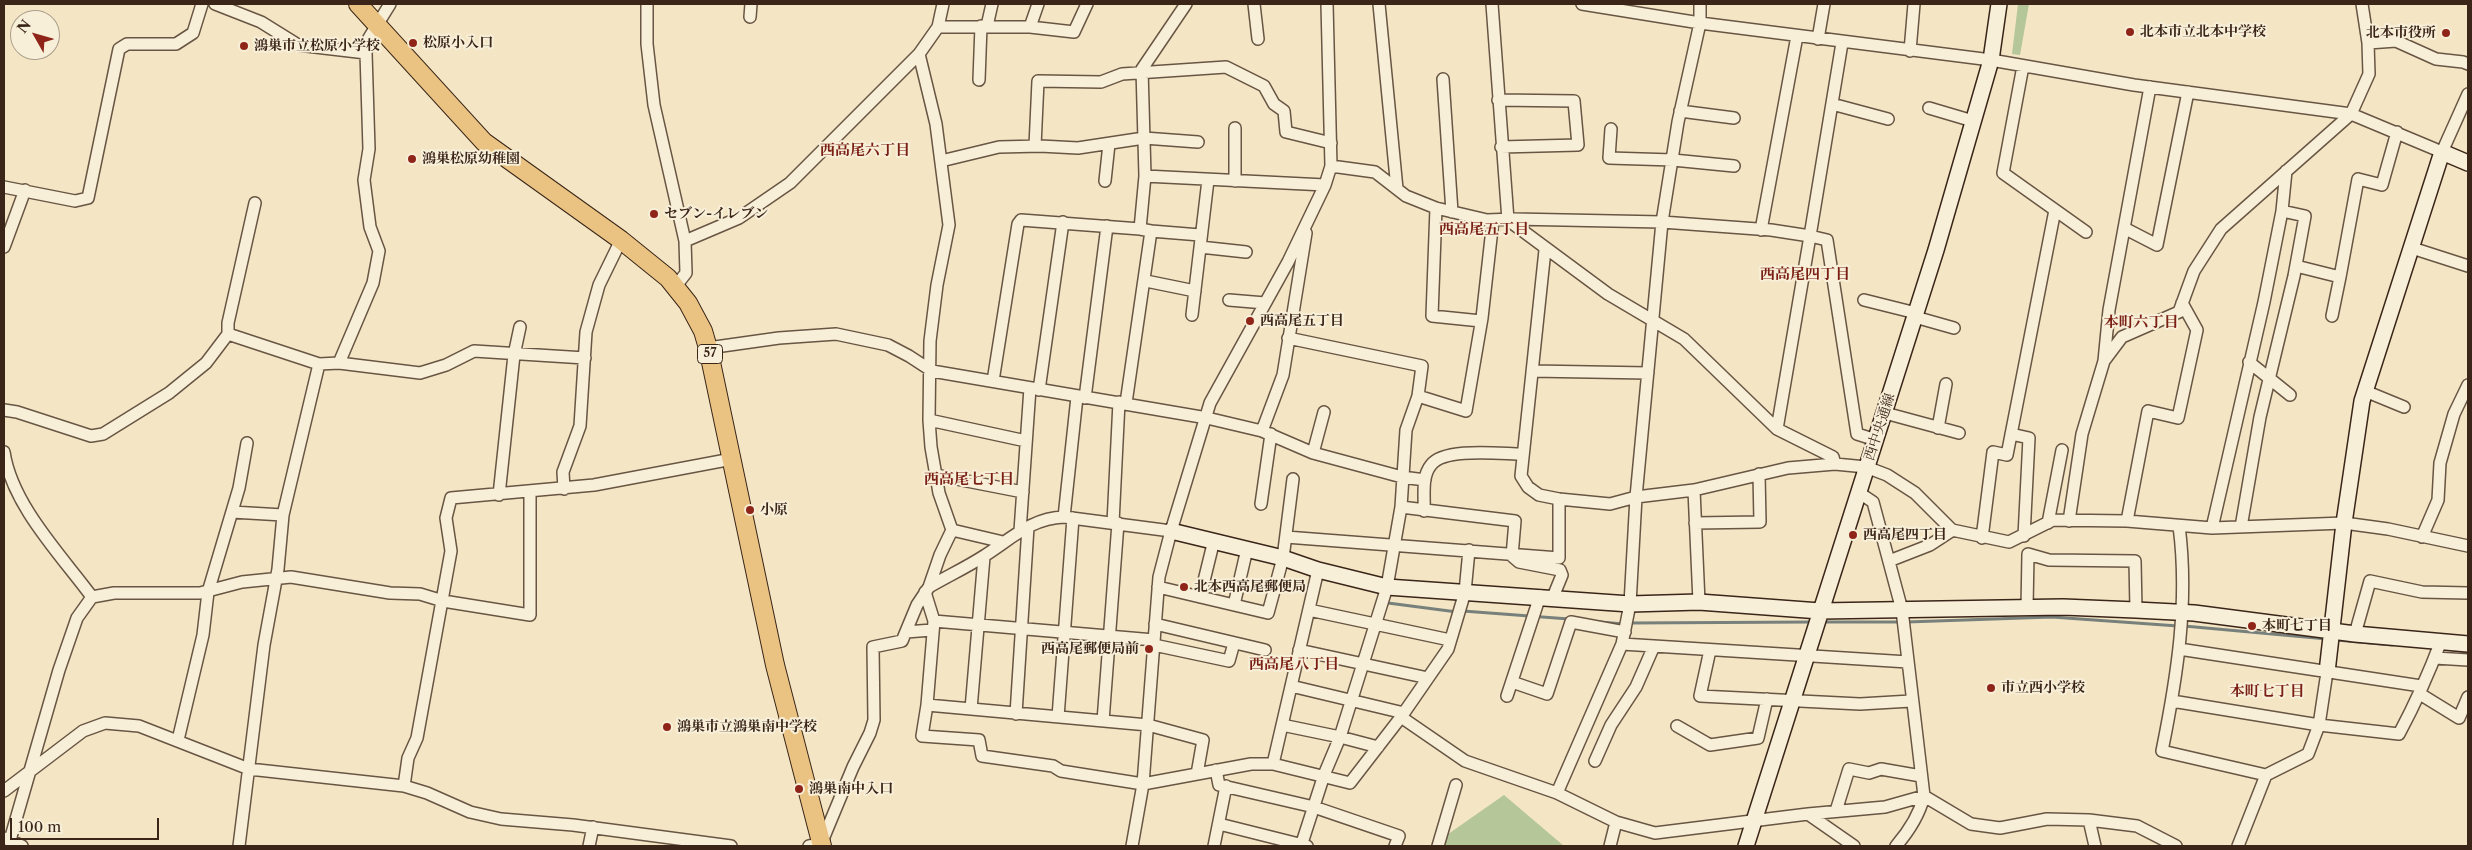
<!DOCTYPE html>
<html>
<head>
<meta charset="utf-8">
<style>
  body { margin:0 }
  #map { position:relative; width:2472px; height:850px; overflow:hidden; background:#f4e6c5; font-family:"Libre Caslon Text",serif }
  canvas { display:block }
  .frame { position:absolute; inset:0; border:5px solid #3a2518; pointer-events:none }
  .north { position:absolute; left:10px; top:10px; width:50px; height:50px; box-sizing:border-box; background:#f8efd9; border:1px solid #ac9e8c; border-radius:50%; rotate:308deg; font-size:14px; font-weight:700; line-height:20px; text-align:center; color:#3a2518 }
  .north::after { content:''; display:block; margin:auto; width:18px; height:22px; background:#8f2418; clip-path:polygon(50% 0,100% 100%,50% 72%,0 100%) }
  .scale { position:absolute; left:10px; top:818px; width:149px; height:22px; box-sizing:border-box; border:2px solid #3a2518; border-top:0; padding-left:6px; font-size:15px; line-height:18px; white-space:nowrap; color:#3a2518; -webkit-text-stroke:4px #f8efd9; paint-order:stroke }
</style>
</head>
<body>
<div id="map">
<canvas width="2472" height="850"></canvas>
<div class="frame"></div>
<div class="north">N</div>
<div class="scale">100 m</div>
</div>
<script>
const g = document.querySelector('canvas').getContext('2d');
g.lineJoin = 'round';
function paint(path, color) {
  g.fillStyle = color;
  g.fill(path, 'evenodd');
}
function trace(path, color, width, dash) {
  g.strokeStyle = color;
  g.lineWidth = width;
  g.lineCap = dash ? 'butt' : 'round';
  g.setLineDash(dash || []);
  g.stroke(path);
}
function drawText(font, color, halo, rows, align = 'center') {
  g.font = font + ' "Libre Caslon Text","Noto Serif JP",serif';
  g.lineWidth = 4;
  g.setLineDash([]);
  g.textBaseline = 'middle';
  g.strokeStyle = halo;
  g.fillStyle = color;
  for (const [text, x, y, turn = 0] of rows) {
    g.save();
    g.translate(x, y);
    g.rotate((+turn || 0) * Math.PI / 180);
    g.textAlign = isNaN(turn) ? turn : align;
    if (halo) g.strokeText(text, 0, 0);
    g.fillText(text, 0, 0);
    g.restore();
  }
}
paint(new Path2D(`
  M2018,4h11l-9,51 -8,-1z
  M1504,795l60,51h-133z`), '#b5c699');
trace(new Path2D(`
  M1388,603l69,9
  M1463,611l106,8
  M1600,622l24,2
  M1822,622h79
  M1907,622l145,-5 126,9
  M1630,623l183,-1
  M2184,626l143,13
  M2336,640l56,5
  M2446,649l22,3`), '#78807c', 3);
const street = new Path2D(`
  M215,4l46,18 37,23 68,8
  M647,4v40l7,61 31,136 1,32 -11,14
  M1254,4l4,35
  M1379,4l18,185
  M1492,4l16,216 100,74 76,45 93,90 56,28 2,7
  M1582,4l118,19 291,37 143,25 217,29 91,38 26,-58
  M750,17l1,-13
  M987,26l5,-22
  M938,27h92l44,5 13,-28
  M1030,27l8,-23
  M1818,39l6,-35
  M2368,43l28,-2 40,18 27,3 5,2
  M1910,51l4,-47
  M2023,66l-20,107 83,59
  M1443,79l9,133
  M979,80l2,-54
  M1498,100l76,1 4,44 -77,2
  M1832,104l56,15
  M1929,108l44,13
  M1680,111l54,7
  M1235,128v53
  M1611,129l-2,29 64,2 61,6
  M1035,146l3,-65 63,1 21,-8 104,-7 38,19 10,18 10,7 2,21 45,11
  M941,161l58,-14 41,-1 38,2 66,-10 54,4
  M1331,166l44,6 31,24 30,12 51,12 27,-1 148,3 109,8 39,6 32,-193
  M1145,176l-3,-107 44,-65
  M1105,181l4,-37
  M4,187l71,14 13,-3 31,-149 8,-5h49l17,-11 9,-29
  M255,203l-27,120v11l91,30
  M1436,208l-4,108 49,5
  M2124,228l33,17 31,-153
  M1140,229l5,-53 180,9
  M1761,230l36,-194
  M1151,231l49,4
  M685,241l54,-23 51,-35 129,-129 19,-27 5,-23
  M4,247l21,-57
  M1200,247l46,5
  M2412,248l56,18
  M1545,250l-24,226 7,11 11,8 20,4 51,5 26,-7 58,-7 94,-22 47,-4 31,3 21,8 28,18 37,37 57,12 44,-22 74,1 85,7 132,-5 44,6 80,17
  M2296,266l44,11 -8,39
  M2340,277l18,-98 24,6 15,-53
  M1146,281l49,10
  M1229,300l36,3
  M1864,300l52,13
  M1192,315l16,-135
  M1915,317l39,11
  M1288,338l134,28 -4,30 -12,34 -5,77
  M708,348l71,-10 57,-4 52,11 21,11 23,15 275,47 55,13 51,22 89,24 23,3
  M2104,361l18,-24 57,-25 15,-41 27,-42 130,-115 18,-40 -1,-31 -6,-39
  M2249,362l41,33
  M339,363l34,-80 6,-32 -9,-24 -6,-47 5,-31 -3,-96 3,-15 21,-34
  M1532,371l116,2
  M993,381l25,-157 3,-4 119,9 11,2 -25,172
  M1039,390l24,-168
  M2365,391l39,16
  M1418,396l48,15 16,-93 11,-98
  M1085,398l22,-172
  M4,410l13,2 74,24 12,-2 66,-41 37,-30 22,-29
  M1885,413l74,20
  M929,420l97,21
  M1938,428l8,-44
  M1777,429l33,-193 17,4 30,194 19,6
  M1262,431l21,-56 23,-142
  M2011,434l18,4 -5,98
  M4,452c8,53 57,103 88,145
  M1313,453l11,-41
  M936,475l87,17
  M564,489l-1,-17 17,-46 6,-94 13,-47 22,-45
  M1694,490l5,112
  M1858,492l15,10 29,108 22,186c-5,20 -15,35 -28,50
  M499,495l15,-140 6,-28
  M1261,504l10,-70
  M1424,511c1,-14 -3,-34 7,-46 13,-18 71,-11 91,-11
  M232,512l51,3
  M1064,517l13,-120
  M2069,521l13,-87 22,-73 5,-51 41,-223
  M2127,521l21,-110 30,7 19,-88 -15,-27
  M1113,523l6,-121
  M1695,523l65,-1 -1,-48
  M2048,523l14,-73
  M2179,526c10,76 -2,151 -17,225l104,24 42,-21 11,-29 8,-53
  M2241,527l19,-110 34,-141 11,-60 -23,-5
  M2212,528l52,-226 18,-91 4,-40
  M952,530l51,12
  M1020,531l10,-143
  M1286,537l273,21v-59
  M2422,537l16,-37 2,-37 14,-49 14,-29
  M1982,538l11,-86 14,3 48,-245
  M1889,561l41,-16 23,-15
  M929,587c19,-11 38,-20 55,-31 27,-17 47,-38 80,-39l107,14
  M1158,587l110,26 15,-55 10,-79
  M925,592l9,29 -7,84 221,20 55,15 -6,34
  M1200,597l14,-57
  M1234,605l13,-56
  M2027,608l1,-54 21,6 86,1 1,49
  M1309,610l141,30
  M934,621l220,19
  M1155,624l110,26
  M906,632l26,-2
  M2355,634l15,-53 52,11 46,1
  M1622,644l286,18
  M1154,645l75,16 5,-18
  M2179,649l242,37
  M1299,650l129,28
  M1710,650l-10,46 160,8 51,-3
  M2435,658l33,2
  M1512,682l35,12 24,-72 54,10
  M1291,686l113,27
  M2420,694l39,24 9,-21
  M1507,696l33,-100
  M2172,701l147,24 80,9c16,-30 30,-61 42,-93
  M927,705l-5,31 57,4 3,16 71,10 8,5 82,13 108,-20h22l77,19 51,-66 47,-68 17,-57 4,-42
  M971,709l13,-152
  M1016,714l12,-187
  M1058,717l15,-199
  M1401,717l64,44 92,32 59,29 39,11 153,-19 77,-7 39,-11 47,28 29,4 47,-9 42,1 48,6 39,20
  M1103,721l15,-198
  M1282,725l58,12 38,10
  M1677,726l33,19 48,-7 9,-39
  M178,740l25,-105 5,-43 31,-104 8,-45
  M1595,761l16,-36 25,-38 18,-41
  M1273,764l45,-194
  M1216,770l3,15 95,22 85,29 -4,10
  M404,786l4,-28 9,-20 34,-187 -5,-33 5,-20 143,-13 138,-26
  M4,791l79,-60 22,-8 34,3 110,43 155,17 23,7 43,19 31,7 72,6 158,21
  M1557,793l65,-149 8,-40 6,-107 26,-275 16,-100 22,-99v-19
  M1836,811l13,-42 20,4 12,-4 40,7
  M1808,814l46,32
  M2089,820l6,26
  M1219,824l88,22
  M4,838l18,8
  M10,840l49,-170 18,-52 15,-21 22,-4h86l42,-11 49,-5 99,16 30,1 23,7 87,14v-123
  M239,846l25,-201 14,-76 5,-54 36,-151 20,-1 81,10 26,-8 28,-14 111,7
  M589,846l4,-19
  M809,846l12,-2 32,-77 17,-34 4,-13 -1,-73 29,-6 15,-36 12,-18 11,-32 12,-25 -13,-37 -8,-46 -2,-27 1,-79 7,-56 12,-60 -13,-101 -17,-70
  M1132,846l11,-62 16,-207 12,-46 39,-128 78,-141 37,-77 6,-19 -4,-162
  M1214,846l12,-60
  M1301,846l23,-71 16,-38 47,-150 14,-80 114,14 -3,35 7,6 41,8 2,5 -9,22
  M1438,846l18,-61
  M1610,846l6,-24
  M2238,846l28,-71`);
const secondary = new Path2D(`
  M1171,531l112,27 35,12 69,17 243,17 69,-2 121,9 243,-4 73,3 58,3 161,21 113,10
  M2327,672l17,-149 18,-122 80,-249 26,11
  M1746,846l190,-596 55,-190 8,-56`);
const primary = new Path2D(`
  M358,4l126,138 137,98 47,38 20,25 15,28 5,17 67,317 47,181`);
trace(street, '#685543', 14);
trace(secondary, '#3a2518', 18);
trace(primary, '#3a2518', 20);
trace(street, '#f8efd9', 11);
trace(secondary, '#f8efd9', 15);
trace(primary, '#eac382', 18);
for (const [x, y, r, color] of [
  [2130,32,5,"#8f2418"],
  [2446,33,5,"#8f2418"],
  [413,43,5,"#8f2418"],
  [244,46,5,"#8f2418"],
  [412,159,5,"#8f2418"],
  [654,214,5,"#8f2418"],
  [1250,321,5,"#8f2418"],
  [750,510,5,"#8f2418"],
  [1853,535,5,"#8f2418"],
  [1184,587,5,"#8f2418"],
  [2252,626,5,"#8f2418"],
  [1149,649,5,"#8f2418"],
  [1991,688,5,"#8f2418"],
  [667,727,5,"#8f2418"],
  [799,789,5,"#8f2418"]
]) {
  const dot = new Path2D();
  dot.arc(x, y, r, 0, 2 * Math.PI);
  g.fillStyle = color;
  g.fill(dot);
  trace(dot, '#f8efd9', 2);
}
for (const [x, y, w] of [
  [710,354,25]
]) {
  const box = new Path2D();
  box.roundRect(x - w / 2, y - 9.5, w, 19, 4);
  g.fillStyle = '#f8efd9';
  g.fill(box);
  trace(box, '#3a2518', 1);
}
drawText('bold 12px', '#3a2518', null, [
  ["57",710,354]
]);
drawText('bold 14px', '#3a2518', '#f8efd9', [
  ["北本市立北本中学校",2140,32],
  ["北本市役所",2436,33,"right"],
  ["松原小入口",423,43],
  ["鴻巣市立松原小学校",254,46],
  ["鴻巣松原幼稚園",422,159],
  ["セブン-イレブン",664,214],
  ["西高尾五丁目",1260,321],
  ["小原",760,510],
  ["西高尾四丁目",1863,535],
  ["北本西高尾郵便局",1194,587],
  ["本町七丁目",2262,626],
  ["西高尾郵便局前",1139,649,"right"],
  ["市立西小学校",2001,688],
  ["鴻巣市立鴻巣南中学校",677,727],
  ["鴻巣南中入口",809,789]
], 'left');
drawText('14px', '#3a2518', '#f8efd9', [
  ["西中央通線",1880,427,-72]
]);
drawText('bold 15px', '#7a1f14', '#f8efd9', [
  ["西高尾六丁目",865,151],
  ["西高尾五丁目",1484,230],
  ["西高尾四丁目",1805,275],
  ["本町六丁目",2141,323],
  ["西高尾七丁目",969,480],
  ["西高尾八丁目",1294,665],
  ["本町七丁目",2267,692]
]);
</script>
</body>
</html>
